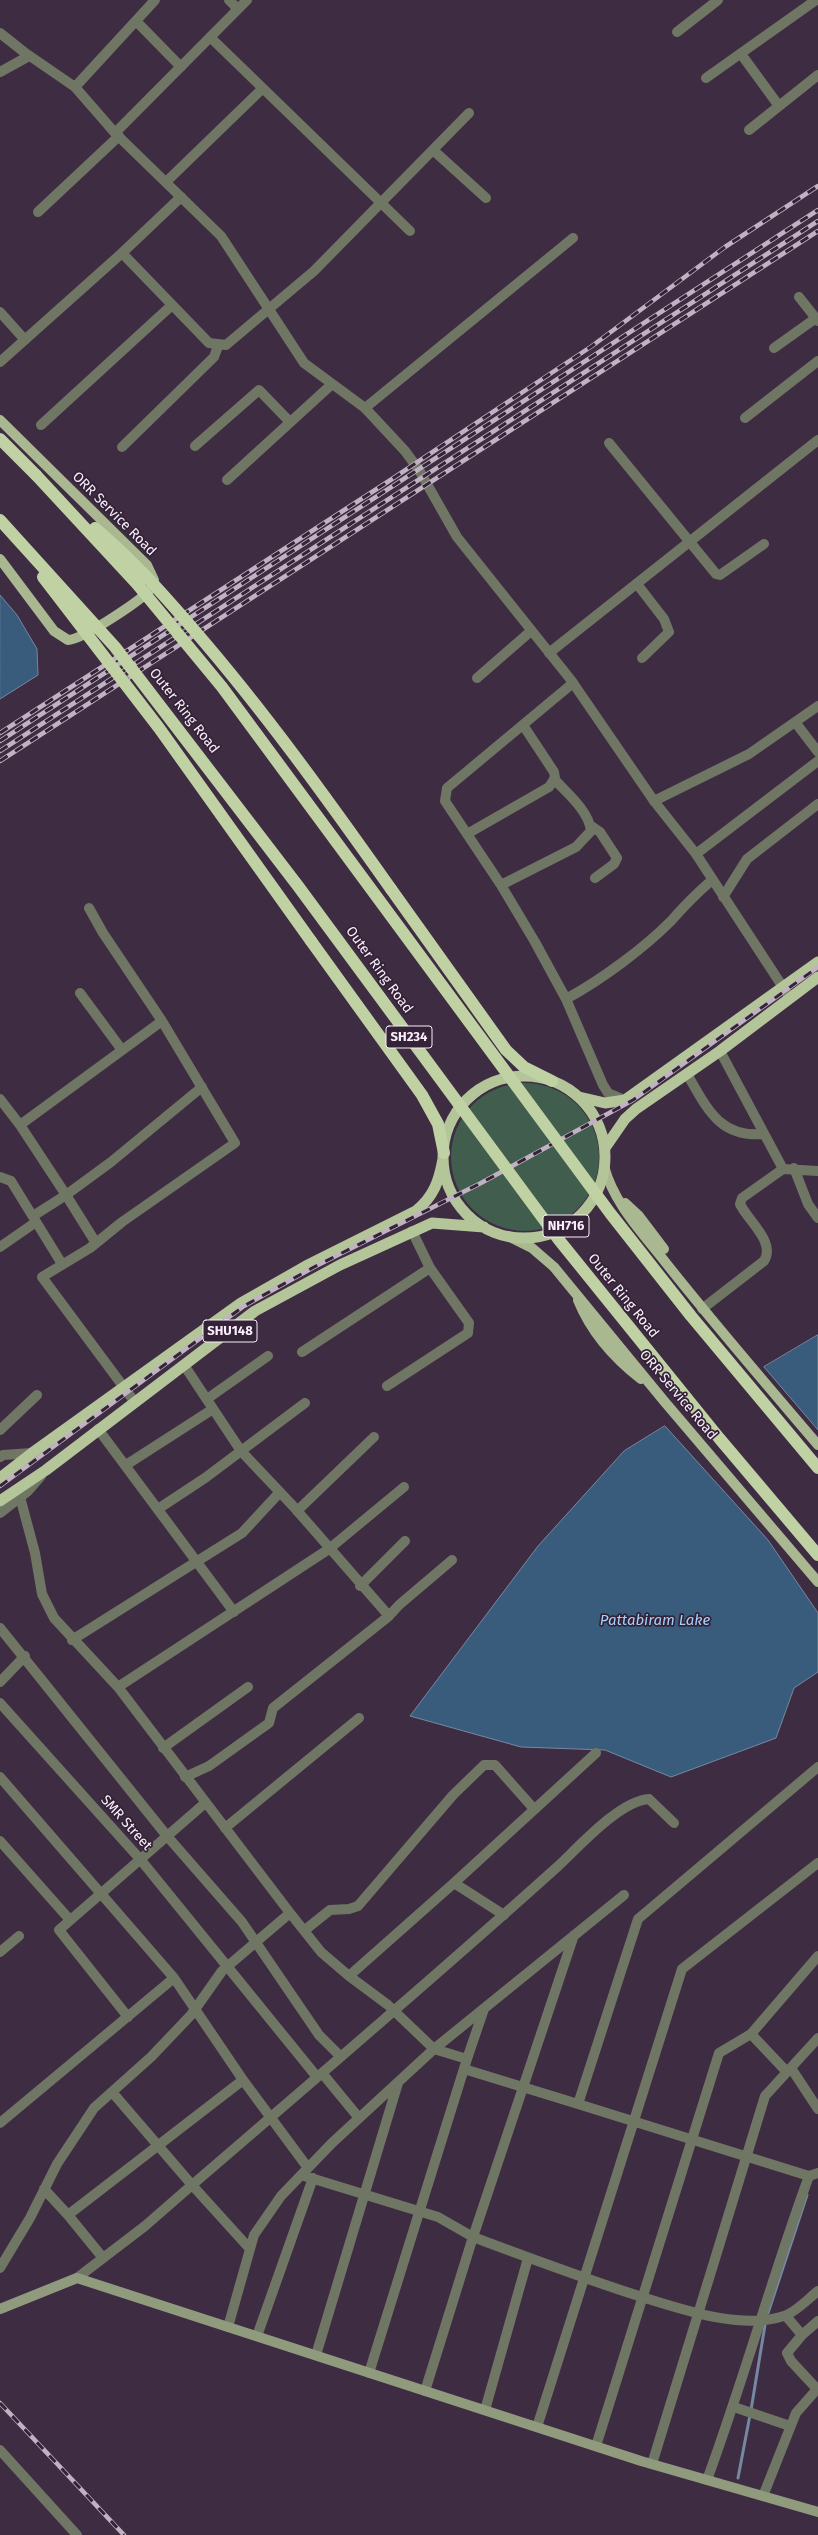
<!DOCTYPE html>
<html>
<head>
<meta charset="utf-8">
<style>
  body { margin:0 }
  canvas { display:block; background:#3e2c42 }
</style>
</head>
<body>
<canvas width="818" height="2535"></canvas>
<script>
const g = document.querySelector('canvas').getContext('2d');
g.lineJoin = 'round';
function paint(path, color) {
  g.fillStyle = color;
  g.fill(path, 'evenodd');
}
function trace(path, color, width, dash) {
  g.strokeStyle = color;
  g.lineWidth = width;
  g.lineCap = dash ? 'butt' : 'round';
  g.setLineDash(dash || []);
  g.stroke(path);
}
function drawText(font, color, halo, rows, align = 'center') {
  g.font = font + ' "Fira Sans",sans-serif';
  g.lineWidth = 3.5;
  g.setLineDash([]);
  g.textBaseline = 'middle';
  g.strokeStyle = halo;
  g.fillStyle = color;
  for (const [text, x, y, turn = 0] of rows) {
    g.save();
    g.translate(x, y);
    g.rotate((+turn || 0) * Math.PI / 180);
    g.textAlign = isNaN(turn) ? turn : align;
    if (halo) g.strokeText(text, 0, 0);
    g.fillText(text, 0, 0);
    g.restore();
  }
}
paint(new Path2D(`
  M451 1157a74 74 0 1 1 148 0a74 74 0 1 1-148 0Z`), '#405d4d');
const water = new Path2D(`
  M0,595l17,20 20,34 1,26 -38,24z
  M818,1335v95l-54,-63z
  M665,1426l103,114 50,73v59l-24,16 -18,50 -105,39 -66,-27 -84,-3 -111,-31 128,-170 86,-95z`);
paint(water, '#3a5c7c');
trace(water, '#7488a2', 1);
trace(new Path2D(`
  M768,2313l39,-118
  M751,2410l14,-85
  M738,2478l12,-63`), '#7488a2', 3);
trace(new Path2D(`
  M229,0l9,9
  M136,21l45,46
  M677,32l41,-32
  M210,37l200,194
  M741,54l38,52
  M0,72l29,-16
  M706,78l110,-78
  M75,87l80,-87
  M749,130l69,-55
  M115,133l132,-133
  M433,150l53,48
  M166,182l96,-93
  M181,197l-59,56 87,90 17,2 88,-74 155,-158
  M38,212l81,-76
  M799,297l19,24
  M0,312l25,28
  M774,348l42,-30
  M0,362l122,-109
  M365,408l208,-170
  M745,418l73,-57
  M41,425l131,-120
  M609,443l107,131 4,1 44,-31
  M195,446l64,-56 31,32
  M122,447l92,-90 4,-11
  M227,480l104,-95
  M637,584l27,35 5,13 -27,26
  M549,653l269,-213
  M477,678l54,-47
  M795,722l23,30
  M554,779c13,14 35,32 37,52l-15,16 -75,38 34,57 31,57c35,-19 77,-50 105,-78 13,-15 26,-28 41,-41
  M654,801l95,-47 69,-48
  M590,825l10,7 17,26 -3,6 -19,14
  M467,834l82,-47 6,-9 -1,-6 -31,-47
  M696,854l122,-93
  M501,885l-56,-84 2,-13 126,-105
  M723,897l24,-38 71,-55
  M80,993l42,57
  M566,999l37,86 5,8 17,7
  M720,1051l63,118 35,2
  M687,1074c20,34 32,64 77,60
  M0,1099l20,26 142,-104 -59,-88 -14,-25
  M20,1125l46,70 45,-33 91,-75
  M794,1168l14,36 10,14
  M0,1177l11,4 51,83
  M33,1216l33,-21 30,48
  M0,1247l36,-25
  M702,1309l62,-48c12,-19 -16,-40 -24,-57l2,-6 41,-29
  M302,1352l128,-84 -18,-37
  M184,1365l57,86 52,55 96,110 -116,92 -4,15 -60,43 -24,11
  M387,1386l81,-53 1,-10 -39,-55
  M207,1399l61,-43
  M134,1401l-92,-124 48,-29 32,-26 113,-79 -73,-122
  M98,1429l136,183
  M0,1430l37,-35
  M126,1465l87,-56
  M20,1497l15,56 7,41 12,24 64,69
  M158,1509l47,-31 100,-75
  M297,1511l77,-74
  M360,1586l45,-45
  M389,1616l10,-11 53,-45
  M0,1628l167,208 75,86 77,113 22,22
  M72,1640l170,-107 38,-41
  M0,1682l25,-26
  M0,1703l140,156 177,218
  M163,1748l85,-61
  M818,1767l-180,152 -60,185 231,72 9,-3
  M0,1777l174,201 69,102 65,88
  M225,1828l134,-110
  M0,1841l70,79
  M454,1883l-105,93 39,29 46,44 33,10 17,-50
  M504,1915l-50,-32 142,-130
  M305,1930l25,-20 19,-1 9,-3 95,-111 31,-30h11l39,44
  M574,1935l-101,302c56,21 112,42 169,60 43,13 98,33 142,19 12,-4 24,-17 34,-25
  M0,1952l19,-16
  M349,1976l-28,-24 -31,-39 -172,-226 211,-138 75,-62
  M128,2017l-69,-87 145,-126
  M751,2034l36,38
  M791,2068l27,41
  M464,2069l114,35
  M322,2073l37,45
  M0,2123l174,-145
  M301,2175l137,42 35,20 -48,154
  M44,2189l24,26 175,-135
  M68,2215l35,43
  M250,2249l-58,-64c122,-105 244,-209 364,-317 22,-20 63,-67 93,-69l25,24
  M0,2268l30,-50 27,-54 37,-56 57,-51 40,-42 31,-44 68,-58
  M77,2278l68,-52 47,-41 -80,-93
  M786,2316l16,19
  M228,2327l26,-92 27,-39 51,-53 102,-94 190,-154
  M257,2336l56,-158
  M316,2355l82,-272
  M369,2373l98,-314
  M817,2389l-26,-28 -4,-8 15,-18 16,-14
  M734,2407l56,19
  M485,2410l43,-152
  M537,2427l145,-458 136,-106
  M596,2446l123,-393 32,-19 67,-78
  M0,2450l77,85
  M652,2464l113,-368 53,-58
  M707,2480c37,-101 65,-203 102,-304
  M763,2496l33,-83 22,-25`), '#6f7663', 10);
trace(new Path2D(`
  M0,33l24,19 51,35 40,46 106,103 83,127 61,45 40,43 14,19 38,67 114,143 83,121 42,53 94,144
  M0,1457l3,-2 29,-2
  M0,1513l28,-22 13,-15`), '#6f7663', 10);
trace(new Path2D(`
  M0,2309l77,-31 564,183 177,51`), '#909b7e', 10);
trace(new Path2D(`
  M0,420l147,145 7,15c-1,4 -2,8 -5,11 -11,11 -67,49 -81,49l-14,-9 -54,-72
  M604,1166c10,38 38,66 62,97 49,62 101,122 152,182
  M625,1203l14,13 25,33
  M508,1236l24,12 22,19 110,134 154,181
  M578,1300c13,32 36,58 63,79`), '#a9b891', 10);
trace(new Path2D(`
  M443 1157a81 81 0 1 1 162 0a81 81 0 1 1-162 0Z
  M579,1097l26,6 20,-3 193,-138
  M605,1148l20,-29 11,-10 84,-58 98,-74
  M0,1478l32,-25 209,-150 65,-37 110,-55c18,-15 23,-30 27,-52
  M0,1501l46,-31 209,-159 85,-46 92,-42 52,4`), '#b4c59a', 11);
trace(new Path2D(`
  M0,439l36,36
  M391,889l115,161 18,17 28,14
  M311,941l111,154 16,29 6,29`), '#c0d2a3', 12);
const rail = new Path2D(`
  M0,733l389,-252 203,-135 133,-99 93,-61
  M0,741l818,-531
  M0,751l818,-530
  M0,761l818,-530
  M0,1486l244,-180 70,-39 167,-84 152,-83 185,-133
  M0,2403l124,132`);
trace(rail, '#c0b2c3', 4.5);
trace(rail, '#342237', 3, [9]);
trace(new Path2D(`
  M36,475l101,109 85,103 388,526 81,103 127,152
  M0,520l115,127 183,239 261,354 160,198 99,117
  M95,528c36,30 68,66 99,102 71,82 134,170 197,259
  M43,577l116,151 152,213`), '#c0d2a3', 12);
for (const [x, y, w] of [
  [409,1037,46],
  [566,1226,46],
  [230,1331,54]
]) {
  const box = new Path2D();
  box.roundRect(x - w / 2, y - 11, w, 22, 3);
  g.fillStyle = '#342237';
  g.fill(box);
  trace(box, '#faeefc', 1);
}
drawText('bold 13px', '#faeefc', null, [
  ["SH234",409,1037],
  ["NH716",566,1226],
  ["SHU148",230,1331]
]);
drawText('14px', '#faeefc', '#342237', [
  ["ORR Service Road",114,514,45],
  ["Outer Ring Road",184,711,52],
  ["Outer Ring Road",379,970,54],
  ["Outer Ring Road",623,1296,51],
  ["ORR Service Road",678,1395,50],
  ["SMR Street",126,1823,48]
]);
drawText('italic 15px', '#a6d1fd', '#342237', [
  ["Pattabiram Lake",655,1621]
]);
</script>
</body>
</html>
